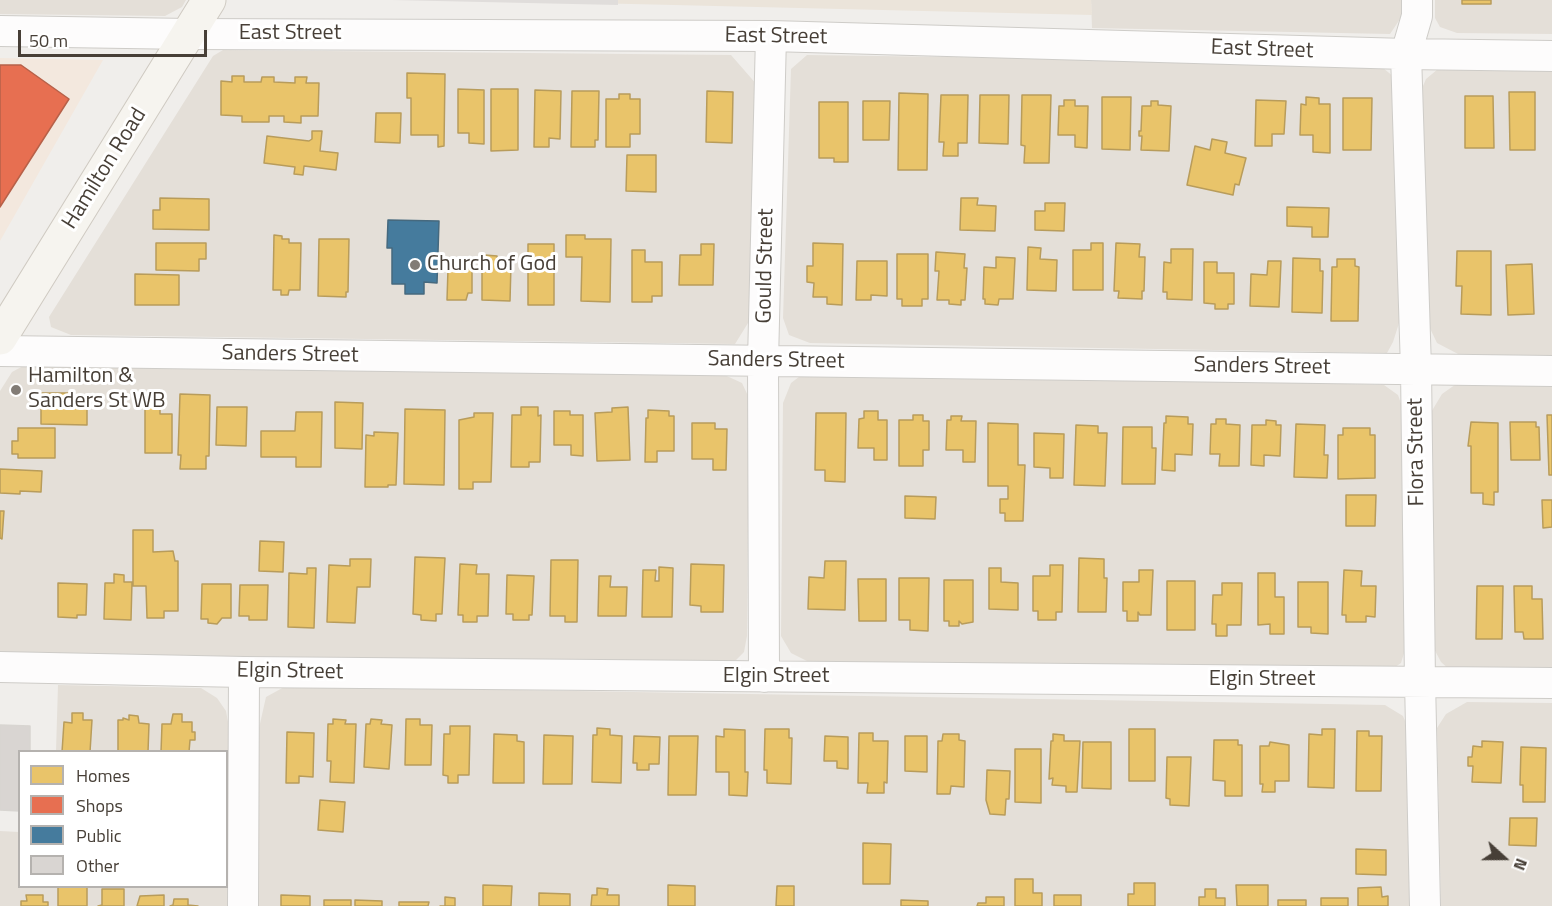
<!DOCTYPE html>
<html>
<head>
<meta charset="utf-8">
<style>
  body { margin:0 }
  #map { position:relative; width:1552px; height:906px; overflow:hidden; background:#f0eeeb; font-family:"Titillium Web",sans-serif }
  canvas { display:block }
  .legend { position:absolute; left:18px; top:750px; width:210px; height:138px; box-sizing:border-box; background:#fff; border:2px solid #b5b2af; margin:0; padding:8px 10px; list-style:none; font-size:18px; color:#473f37 }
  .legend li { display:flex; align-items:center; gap:12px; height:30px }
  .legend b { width:30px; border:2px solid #b5b2af }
  .north { position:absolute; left:1474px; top:828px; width:60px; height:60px; -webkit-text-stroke:4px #fff; paint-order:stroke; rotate:111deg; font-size:16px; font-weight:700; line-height:24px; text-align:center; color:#473f37 }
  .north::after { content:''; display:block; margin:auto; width:21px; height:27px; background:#473f37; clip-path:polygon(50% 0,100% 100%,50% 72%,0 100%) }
  .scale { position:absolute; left:18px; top:30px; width:189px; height:27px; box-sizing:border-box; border:3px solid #473f37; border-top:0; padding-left:8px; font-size:18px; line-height:21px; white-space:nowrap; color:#473f37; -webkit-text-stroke:4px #fff; paint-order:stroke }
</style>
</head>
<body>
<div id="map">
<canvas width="1552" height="906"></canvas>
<ul class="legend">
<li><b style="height:16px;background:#e9c46a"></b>Homes</li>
<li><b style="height:16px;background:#e76f51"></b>Shops</li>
<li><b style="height:16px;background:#457b9d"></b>Public</li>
<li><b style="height:16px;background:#d9d5d2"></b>Other</li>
</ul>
<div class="north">N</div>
<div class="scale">50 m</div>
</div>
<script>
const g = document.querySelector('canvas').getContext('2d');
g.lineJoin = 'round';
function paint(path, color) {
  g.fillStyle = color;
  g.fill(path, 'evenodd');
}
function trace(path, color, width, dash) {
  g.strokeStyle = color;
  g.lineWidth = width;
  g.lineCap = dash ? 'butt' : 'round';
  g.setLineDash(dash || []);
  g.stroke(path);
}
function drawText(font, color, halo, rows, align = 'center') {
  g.font = font + ' "Titillium Web",sans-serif';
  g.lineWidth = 6;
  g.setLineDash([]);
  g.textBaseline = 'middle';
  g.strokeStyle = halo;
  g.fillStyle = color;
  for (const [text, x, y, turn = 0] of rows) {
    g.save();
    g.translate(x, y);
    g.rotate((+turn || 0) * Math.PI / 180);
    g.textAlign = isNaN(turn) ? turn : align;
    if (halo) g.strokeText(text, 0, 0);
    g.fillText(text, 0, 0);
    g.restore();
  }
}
paint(new Path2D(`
  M0,0h186l-4,7 -17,9 -165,-2z
  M1091,0h314v6l-5,13 -10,15 -298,-6z
  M1435,0h117v34l-95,-1 -17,-6 -5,-9z
  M223,50l508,5 27,31 -5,229 -18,29 -664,-9 -20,-8 -2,-10 164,-261z
  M807,55l570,8 17,14 6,243 -7,22 -6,11 -577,-10 -21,-8 -6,-17 8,-249z
  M1444,64l108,2v290l-92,-1 -23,-12 -10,-21 -10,-222 9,-21z
  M25,365l691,6 26,12 7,15 -2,238 -3,16 -11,11 -733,-10v-262l12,-19z
  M808,370l576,15 14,10 8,23 3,219 -8,26 -13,9 -577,-9 -20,-10 -10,-17 2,-233 8,-20z
  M1459,382l93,1v294l-99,-4 -12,-11 -9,-17 -2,-231 12,-20z
  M58,685l143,3 16,10 9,13 3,17v178h-229v-75l19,1 1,54h206v-134l-170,-1z
  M286,686l1099,19 18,11 8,19 4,171h-1161l3,-169 9,-40z
  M1467,702l85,1v203h-111l-4,-178 9,-14z`), '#e4dfd8');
paint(new Path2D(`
  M0,58l103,2 -103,181z`), '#f3e8de');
paint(new Path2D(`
  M464,0h627l1,15z`), '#ebe4da');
paint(new Path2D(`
  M392,0h226v5z`), '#e0dddb');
const homes = new Path2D(`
  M1462,0h29v4h-29z
  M407,73l38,1 -1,72 -6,1v-12h-27v-37h-4z
  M232,76h12v6h17l1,-5h12v5l21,1v-6h12l-1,6h13l-1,33h-17v7l-17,-1v-6h-15v6h-27v-6l-21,-1v-34l11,1z
  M458,89l26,1v54l-15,-1v-10h-11z
  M491,89h27v61l-27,1z
  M535,90l26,1 -1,48 -11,-1v9h-15z
  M572,91h27l-1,49h-3v7h-24z
  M707,91l26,1 -1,51 -26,-1z
  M1509,92h26v58h-25z
  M899,93l29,1 -1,76h-29z
  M619,94h11v5h10v35h-10v13h-24v-48h13z
  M941,95h27l-1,48h-9v13h-15l1,-14h-5z
  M980,95h29l-1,49 -29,-1z
  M1022,95h29l-2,68h-25l1,-17 -4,-1z
  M1465,96h28l1,52h-29z
  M1102,97h29l-1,53 -28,-1z
  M1306,97l13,1v6h11v49l-17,-1v-17h-13l1,-31 5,1z
  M1343,98h29l-1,52h-28z
  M1064,100h11v6h13l-1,42 -12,-1v-12h-17l1,-29h5z
  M1256,100l30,1 -2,33h-12v12h-17z
  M863,101h27l-1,39h-26z
  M1151,101h7v4l13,1 -2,45 -28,-1 1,-14h-3v-5h2l1,-25h9z
  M819,102h29v60h-14v-4h-15z
  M376,113h25l-1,30 -25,-1z
  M312,131h10l-2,20 18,2 -2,17 -32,-4 -1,9 -9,-1 1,-7 -31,-4 3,-27 42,5 3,-2z
  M1212,139l15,3 -2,11 21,5 -7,27 -4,-1 -2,11 -46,-10 8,-39 15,4z
  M627,155h29v37l-30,-1z
  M160,198l49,1v31l-56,-1v-19h7z
  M961,198h17l-1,7 19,1 -1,25 -35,-1z
  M1045,203h20l-1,28 -29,-1v-19h10z
  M1287,207l42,1 -1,29h-16v-10l-25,-1z
  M274,235l8,1v3h7v4h12l-1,47h-11l-1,5h-7v-5h-8z
  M566,235h19v4h26l-1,63 -29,-1 1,-44h-16z
  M319,239h30l-1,53h-2v5l-28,-1z
  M156,243h50v16h-7v12l-43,-1z
  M813,243l30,1 -1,61 -15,-1v-7h-14l1,-14 -7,-1v-16h6z
  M1091,243h12v47h-30v-40h18z
  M1116,243l24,1 -1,13h6l-1,34h-2v8l-24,-1 1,-7h-5z
  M528,244h26v61h-26z
  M701,244h13l-1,41h-34l1,-30h21z
  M1028,247l13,1 -1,11 17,1 -1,31 -29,-1z
  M1171,249h22l-1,51 -25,-1v-7h-4l1,-30 7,1z
  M632,250h13v12h17v34h-10v6h-20z
  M1457,251h34v64l-30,-1 1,-28h-6z
  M936,252l29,2 -1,14h3l-2,32h-4v5l-12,-1v-4h-12l2,-29h-4z
  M897,254h31v45h-6v7h-20v-7h-5z
  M485,255l12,1v8h14l-1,37 -28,-1v-37h3z
  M996,257l19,1 -2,41h-14l-1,6 -13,-1v-5h-2l1,-32 12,1z
  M1293,258l27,1v12h3l-1,42 -30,-1z
  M1337,259h18v7l4,1 -1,54h-27l1,-54h5z
  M857,261h30v35l-16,-1v5h-15z
  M1268,261h13l-2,46 -29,-1 1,-32 16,1z
  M1204,262h13v11h17v31h-6v5h-13v-5l-11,-1z
  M1532,264l2,50 -26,1 -2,-50z
  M448,269h24v24h-4l-2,7h-19z
  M135,274l44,1v30h-44z
  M41,393h31v7h15v25l-46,-1z
  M180,394l30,1 -1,61h-3v13h-26l1,-14h-3z
  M335,402l28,1 -1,46 -27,-1z
  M145,405h15v9h12v39h-27z
  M217,407h30l-1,39 -30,-1z
  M521,407h17v9l3,-1 -1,47h-11v5h-18l1,-52h9z
  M628,407l2,53 -33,1 -2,-48 17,-1v-4z
  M405,409l40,1 -1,75 -40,-1z
  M648,410l21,1v5h5v35h-17v11h-12l1,-44h2z
  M554,411h16v4h13v41l-12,-1v-10h-17z
  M864,411h14v9h9v40h-13v-12h-16l1,-29 5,-1z
  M296,412h26l-1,55h-25v-10h-35v-26h34z
  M474,413h19l-2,69h-18v7h-14v-69l15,-3z
  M816,413h30l-1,69 -20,-1v-11h-10z
  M913,415h10v6h6v29h-6v16h-24v-46h14z
  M1547,415h5v60h-3z
  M951,416h11l-1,5h15l-1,41h-12v-12h-17l1,-30h4z
  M1166,416l22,1v7h5l-1,31 -17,-1v17l-13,-1 2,-47h2z
  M1216,419h10v5l14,1 -1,41h-20l1,-12h-10l1,-30h5z
  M1266,420l10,1v4h5l-1,31 -16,-1v11l-13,-1 1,-40h14z
  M1471,422l27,1v69h-4v13l-11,-1v-11h-12v-47h-3z
  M1510,422h26v5h3l1,33h-29z
  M692,423h23v6h12l-1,41h-13v-11h-21z
  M988,423l30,1v41h7l-2,56h-18v-8h-5v-14h8v-13h-20z
  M1296,424l29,1 -1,30h4l-1,23 -33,-1z
  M1076,425l22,1v7h9l-2,53 -31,-1z
  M1123,427h29v21h4l-1,36h-33z
  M18,428h37v30h-37v-4h-6v-13h6z
  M1343,428h27v7h5v43l-37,1v-44h5z
  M374,432l24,1 -2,52h-8v2h-23l1,-52 8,1z
  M1034,433l30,1 -1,44h-13v-10l-16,-1z
  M0,469l42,2 -1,21 -21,-1v3l-20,-1z
  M1346,495h30l-1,31h-29z
  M905,496l31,1 -1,22 -30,-1z
  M1542,500h10v27l-9,1z
  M0,511h4l-2,28 -2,-1z
  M133,530h20v22l20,-1 2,10h3v50h-14v7h-17l-1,-32h-13z
  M260,541l24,1 -1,30 -24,-1z
  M415,557l30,1 -3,56h-6v7l-15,-1v-5l-8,-1z
  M1079,558l25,1v19h3l-1,34h-28z
  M350,559h21l-1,28h-13l-2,36 -28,-1 2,-57 21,1z
  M551,560h27l-1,62h-12v-6h-15z
  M825,561h21l-1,49 -37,-1 1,-32 15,1z
  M460,564l17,1 -1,9h13l-1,42h-11v6h-14v-7h-5z
  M691,564l33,1 -1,47h-22v-6l-11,-1z
  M1050,565h13l-1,47h-6v8h-18v-9h-5v-35h17z
  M659,567l14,1 -1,49h-30l1,-47h13l-1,11h4z
  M307,568h9l-2,60 -26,-1 1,-54 18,1z
  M989,568h12v14l17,1v27l-29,-1z
  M1139,570h14l-2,45h-11l-2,-3v9h-11v-10h-4v-29h16z
  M1344,570l18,1 -1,15h15l-1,31 -9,-1v6h-20v-7h-4z
  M1258,573h17v24h9v37h-14v-10l-12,1z
  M114,574l10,1v7h8l-1,38 -27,-1 1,-36h9z
  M507,575l27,1 -2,39h-3v5h-16v-6h-7z
  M599,576h12l-1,11h17l-1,29h-28z
  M899,578h30l-1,53 -18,-1v-10h-11z
  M858,579h28v42h-27z
  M944,580h29v42l-11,2 -3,-3v5h-10v-5h-5z
  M1167,581h28v49h-28z
  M1298,582h30v52l-17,-1v-6h-13z
  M58,583l29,1 -1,31h-9v3l-19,-1z
  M1222,583h20l-1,42h-14v11h-11v-12h-4l1,-29h9z
  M202,584h29v34h-9l-5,6 -9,-1v-4h-7z
  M240,585h28l-1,35h-18v-4h-10z
  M1477,586h26l-1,53h-26z
  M1514,586h18v13h10l1,40h-19l-1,-7h-8z
  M72,713h11v7h9l-2,32h-28l2,-30 8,1z
  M173,714h9v8h10v10h3v8h-5l-1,12h-28l1,-28h9z
  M129,715l9,1 1,7 10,1 -1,28h-30v-32h5v-2l6,2z
  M333,719l13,1 -1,4h11l-2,59 -24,-1 1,-21h-4l1,-37h5z
  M371,719l11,1 -1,4 11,1 -3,44 -25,-2 2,-43h4z
  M406,719h14v6h12l-1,40h-26z
  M450,726h20l-1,49h-11v8h-10v-7l-5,-1 1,-41h6z
  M597,728l13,1v6l12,1 -1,47 -29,-1 1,-47h4z
  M724,729l21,1v42h3l-1,24 -18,-1v-23h-13v-36l8,1z
  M765,729h24v9h3l-1,46 -24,-1v-13h-3z
  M1129,729h26v52h-26z
  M1322,729h13l-1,59 -26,-1 1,-53 13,1z
  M1357,731h12v5h13l-1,55h-25z
  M287,732l27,1 -1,44 -14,-1v7h-13z
  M859,733h14v8h15l-1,42 -3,-1v11h-17l1,-10h-10z
  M494,734l23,1v6l7,1v41h-31z
  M943,734h16v6l6,1 -1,46 -13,-1 -1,8h-13l1,-53h4z
  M1053,734l11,1v6h16l-3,51h-11v-6l-14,-1 1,-7 -4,1 2,-38h2z
  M544,735l29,1 -1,48h-29z
  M634,736l26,1 -1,27h-10v6h-12v-7h-4z
  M669,736h29l-2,59h-28z
  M825,736l23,1v32l-11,-1v-7h-13z
  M905,736h22v36l-22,-1z
  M1214,740h24v5h4v51h-17v-15l-12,-1z
  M1482,741l21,1 -2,41 -29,-1 1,-16h-5v-9h4l1,-11 9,1z
  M1083,742h28v47l-29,-1z
  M1270,742l19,3v36h-14v11h-13l1,-8h-3v-38h9z
  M1521,747l25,1 -1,54h-22v-17h-3z
  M1015,749h26v54l-26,-1z
  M1167,757h24l-2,49 -19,-1v-6l-4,-1z
  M987,770l23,1 -1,28h-3l-1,16 -15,-1 -4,-14z
  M320,800l25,2 -2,30 -25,-2z
  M1510,818h27l-1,28 -27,-1z
  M863,843l28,1 -1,40h-27z
  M1356,849l30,1v25l-30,-1z
  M1015,879h18v14h9v13h-27z
  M1134,883h21v23h-27v-12h6z
  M483,885l29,1 -1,20h-28z
  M668,885l27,1v20h-27z
  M1236,885h32v21h-31z
  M58,886h29v20h-29z
  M777,886h17v20h-18z
  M1381,887l1,10 6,-1v10h-30v-18z
  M597,888l11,1 -1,6h12v11h-28l1,-11h5z
  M102,889h22v17h-26l4,-1z
  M1205,889h11v9h9v8h-26v-9h6z
  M539,893l31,1v12h-31z
  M26,895h17v7h5v4h-27v-5h6z
  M164,895v11h-27l3,-10z
  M281,895l29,1v10h-29z
  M1054,895h27v11h-27z
  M445,897l10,1v8h-15h5z
  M986,897h18v9h-27l1,-3h8z
  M1321,898h27v8h-27z
  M174,899h14v6l10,1h-28l3,-1z
  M324,900h27v6h-27z
  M355,900l27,1v5h-27z
  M901,900l27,1v5h-27z
  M1278,900h28v6h-28z
  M399,902h30l-1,4h-29z`);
paint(homes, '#e9c46a');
trace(homes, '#b89c5b', 1.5);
const shops = new Path2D(`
  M0,65h21l48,34 -69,108z`);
paint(shops, '#e76f51');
trace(shops, '#b76149', 1.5);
const public = new Path2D(`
  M388,220l51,1 -2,62 -13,-1v12h-19v-10h-13v-36h-5z`);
paint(public, '#457b9d');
trace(public, '#46697e', 1.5);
const building = new Path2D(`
  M0,725l30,1v26h-10v59l-20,-1z`);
paint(building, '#d9d5d2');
trace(building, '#d8d5d1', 1.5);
const street = new Path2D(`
  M1417,0v16l-11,38 10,315 4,312 5,225
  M0,31l189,3 582,2 635,18 146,2
  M0,351l1552,20
  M0,667l244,5 1308,11
  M764,677l-1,-316 8,-325
  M243,906l1,-234`);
const secondary = new Path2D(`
  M0,338l209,-338`);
trace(street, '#ceccc8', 32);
trace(secondary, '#cfcac2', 35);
trace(street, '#fdfcfc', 30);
trace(secondary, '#f6f4ef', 33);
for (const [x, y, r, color] of [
  [415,265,6,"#827c76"],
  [16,390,6,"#827c76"]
]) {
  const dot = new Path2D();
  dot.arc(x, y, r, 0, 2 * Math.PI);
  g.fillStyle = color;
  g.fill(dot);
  trace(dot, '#fff', 2);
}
drawText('22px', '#473f37', '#fff', [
  ["East Street",290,34],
  ["East Street",776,37,1],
  ["East Street",1262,50,2],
  ["Hamilton Road",105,169,-58],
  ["Gould Street",766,266,-89],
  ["Sanders Street",290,355,1],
  ["Sanders Street",776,361,1],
  ["Sanders Street",1262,367,1],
  ["Flora Street",1417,452,-91],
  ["Elgin Street",290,672,1],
  ["Elgin Street",776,677],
  ["Elgin Street",1262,680]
]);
drawText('22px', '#473f37', '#fff', [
  ["Church of God",427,265],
  ["Hamilton &",28,377],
  ["Sanders St WB",28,402]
], 'left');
</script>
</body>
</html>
